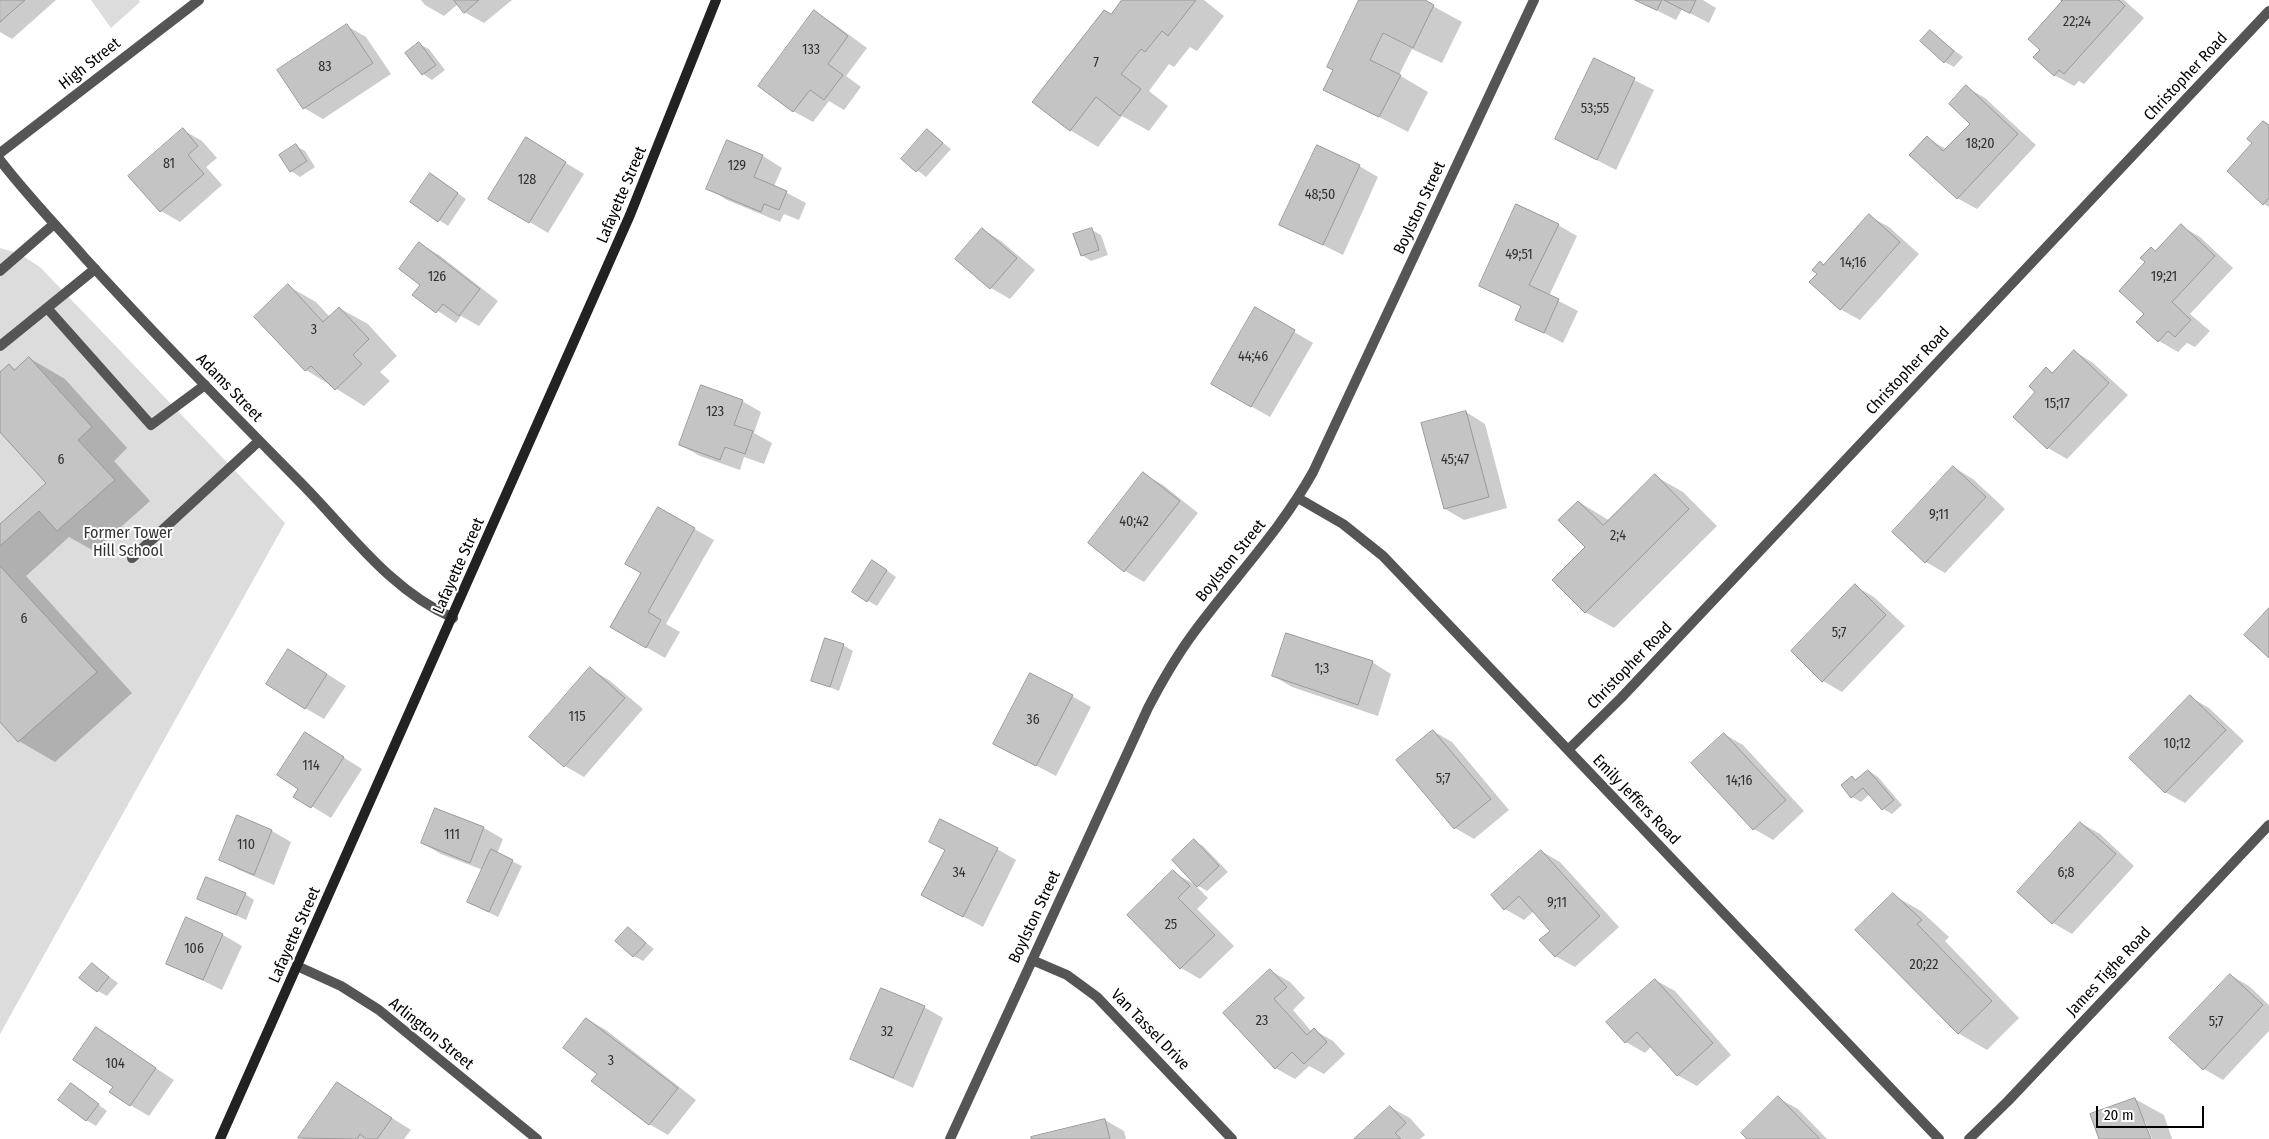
<!DOCTYPE html>
<html>
<head>
<meta charset="utf-8">
<style>
  body { margin:0 }
  #map { position:relative; width:2269px; height:1139px; overflow:hidden; background:#fff; font-family:"Fira Sans Condensed",sans-serif }
  canvas { display:block }
  .scale { position:absolute; left:2096px; top:1106px; width:108px; height:22px; box-sizing:border-box; border:2px solid #000; border-top:0; padding-left:6px; font-size:15px; line-height:18px; white-space:nowrap; color:#000; -webkit-text-stroke:4px #fff; paint-order:stroke }
</style>
</head>
<body>
<div id="map">
<canvas width="2269" height="1139"></canvas>
<div class="scale">20 m</div>
</div>
<script>
const g = document.querySelector('canvas').getContext('2d');
g.lineJoin = 'round';
function paint(path, color) {
  g.fillStyle = color;
  g.fill(path, 'evenodd');
}
function trace(path, color, width, dash) {
  g.strokeStyle = color;
  g.lineWidth = width;
  g.lineCap = dash ? 'butt' : 'round';
  g.setLineDash(dash || []);
  g.stroke(path);
}
function drawText(font, color, halo, rows, align = 'center') {
  g.font = font + ' "Fira Sans Condensed",sans-serif';
  g.lineWidth = 4;
  g.setLineDash([]);
  g.textBaseline = 'middle';
  g.strokeStyle = halo;
  g.fillStyle = color;
  for (const [text, x, y, turn = 0] of rows) {
    g.save();
    g.translate(x, y);
    g.rotate((+turn || 0) * Math.PI / 180);
    g.textAlign = isNaN(turn) ? turn : align;
    if (halo) g.strokeText(text, 0, 0);
    g.fillText(text, 0, 0);
    g.restore();
  }
}
paint(new Path2D(`
  M91,0h48l1,2 -29,26z
  M0,248l18,5 22,14 245,256 -285,511z`), '#dcdcdc');
paint(new Path2D(`
  M0,0h56l-44,39 -12,-7z
  M421,0h91l-28,23 -20,-11 -6,-8 -14,12 -19,-11z
  M1124,0h80l20,16 -27,35 -7,-4 -16,20 -5,-3 -20,27 19,15 -19,25 -27,-15 -24,31 -28,-17 42,-115z
  M1361,0h61l40,22 -20,41 -30,-14 -13,26 29,17 -20,40 -83,-43z
  M1636,0h67l13,8 -7,15 -27,-14 -6,11z
  M2063,0h61l20,18 -60,66 -5,-3 -5,5 -20,-11 -12,-25z
  M814,12l19,11 34,25 -21,28 15,11 -17,23 -15,-9 -16,21 -20,-11z
  M347,26l19,11 25,37 -68,45 -19,-11z
  M1930,32l33,25 -9,10 -9,-5z
  M419,44l10,5 16,21 -13,10 -9,-6z
  M1594,60l60,30 -38,80 -60,-31z
  M1966,87l19,11 51,47 -59,64 -20,-11 -30,-60 19,11 25,-25z
  M2269,126v81l-5,-3z
  M183,130l19,11 15,17 -11,9 16,18 -42,37 -19,-11z
  M928,131l23,18 -25,28 -23,-18z
  M728,142l35,14 19,12 -8,18 32,17 -7,17 -15,-6 -4,8 -53,-22 -19,-12z
  M296,146l9,5 10,16 -15,10 -9,-6z
  M545,150l39,24 -36,59 -58,-35z
  M1359,166l19,11 -35,78 -62,-31z
  M439,180l27,19 -18,27 -9,-6z
  M1869,216l20,11 30,27 -59,66 -20,-11 -22,-35 2,-12 5,3z
  M1558,225l19,11 -28,60 29,15 -15,32 -46,-24 5,-12 -42,-22z
  M2181,226l19,11 33,31 -43,46 20,17 -15,16 -8,-4 -9,9 -19,-11 -13,-27 5,-66 5,3z
  M982,229l19,12 34,29 -25,29 -19,-11 -34,-29z
  M1092,230l9,5 7,20 -17,6 -9,-6z
  M420,244l19,11 59,46 -19,25 -18,-10 -5,7 -42,-28 8,-10z
  M288,286l28,16 14,15 9,-9 29,16 29,32 -17,16 10,9 -26,25 -58,-36 -51,-53z
  M1255,309l58,34 -43,74 -58,-33z
  M2074,351l19,12 35,32 -61,64 -19,-11 -33,-31 22,-25 9,-23 8,4z
  M29,358l36,21 62,69 -13,13 36,40 -56,50 -25,-14 -43,39 106,117 -77,69 -36,-21 -19,-21v-194l47,-43 -47,-53v-56l9,-8 7,4z
  M742,401l19,11 -7,21 18,10 -8,21 -20,-7 -4,13 -40,-14 -20,-11z
  M1466,412l19,12 22,84 -43,12 -19,-11z
  M1953,467l20,12 32,30 -60,64 -19,-11z
  M1144,474l19,11 35,28 -54,69 -19,-11z
  M1655,476l28,16 34,34 -103,102 -29,-16 2,-65 -8,-45 31,19z
  M659,509l55,31 -48,84 14,8 -15,26 -54,-31 31,-54z
  M882,567l14,10 -19,29 -24,-14z
  M1855,586l19,11 31,29 -63,66 -19,-11z
  M843,645l10,6 -14,40 -27,-11z
  M308,662l38,24 -22,33 -19,-11z
  M1372,662l19,12 -13,42 -86,-29 -19,-11z
  M590,669l19,11 34,29 -59,68 -19,-11 -34,-29z
  M1072,696l19,11 -35,69 -61,-32z
  M2190,697l19,11 35,33 -59,62 -20,-11z
  M1433,731l19,11 57,68 -35,29 -19,-11 -57,-68z
  M1724,734l19,11 61,66 -31,29 -19,-11 -61,-66z
  M324,745l38,24 -31,49 -36,-22z
  M1869,771l9,6 24,28 -10,9 -9,-5 -13,-15 -9,8 -9,-5v-19l5,3z
  M238,817l34,14 19,11 -17,43 -35,-15 -19,-11z
  M2081,823l19,11 34,32 -62,68 -19,-11z
  M484,828l19,11 -6,15 25,12 -24,51 -30,-15 15,-32 -42,-16 -19,-11z
  M1194,841l9,5 25,26 -21,19 -10,-6z
  M997,849l19,11 -33,67 -60,-32z
  M1541,851l19,11 59,65 -44,40 -20,-11 -3,-25 -18,-20 -10,9 -19,-11z
  M1173,872l21,12 14,14 -11,11 37,37 -34,33 -19,-11 -52,-53z
  M245,894l9,6 -8,20 -47,-22z
  M1893,895l28,16 28,26 -4,4 74,77 -32,32 -29,-17z
  M628,928l26,21 -11,12 -9,-5z
  M223,935l19,11 -20,44 -55,-27z
  M92,964l26,19 -11,13 -9,-5z
  M1271,971l19,11 15,16 -12,12 19,22 2,-2 19,11 12,13 -21,20 -15,-8 -14,13 -20,-11z
  M2230,975l19,11 20,19v26l-46,49 -19,-11z
  M1655,980l20,11 56,64 -34,31 -20,-11 -25,-29 -7,7 -19,-11z
  M924,1007l19,11 -30,70 -42,-19 -19,-11z
  M587,1019l19,11 90,70 -28,35 -19,-11 -51,-50z
  M96,1029l78,51 -25,36 -19,-11 -15,-19z
  M337,1083l74,47 -7,9h-101l-3,-2z
  M72,1085l35,26 -11,15 -10,-6z
  M1778,1098l20,11 29,30h-78z
  M2135,1099l29,16 8,24h-20l-7,-18h-3l7,18h-48z
  M1390,1107l20,11 15,17 -5,4h-64z
  M1105,1120l19,11 2,8h-93z`), '#0003');
const building = new Path2D(`
  M0,0h25l-25,22z
  M454,0h25l-15,13z
  M1122,0h74l-28,36 -6,-5 -17,21 -4,-3 -20,25 20,15 -21,27 -24,-19 -26,34 -38,-29 72,-92 7,4z
  M1359,0h66l9,5 -21,43 -30,-15 -13,27 31,15 -22,42 -56,-27 10,-20 -6,-3z
  M1635,0h27l-5,10z
  M1664,0h32l-6,13z
  M2061,0h58l6,6 -61,68 -5,-4 -5,6 -21,-19 7,-7 -12,-11 34,-38z
  M814,10l34,26 -20,28 15,11 -19,25 -14,-10 -17,22 -35,-26z
  M347,24l26,39 -70,46 -26,-39z
  M1930,30l24,21 -10,12 -24,-22z
  M419,42l17,23 -14,10 -17,-22z
  M1594,58l41,20 -38,82 -42,-21z
  M1966,85l52,49 -61,65 -48,-44 18,-19 16,15 27,-27 -21,-20z
  M2263,121l6,4v73l-6,7 -36,-34 25,-28 -5,-4z
  M183,128l15,18 -10,9 16,19 -44,38 -32,-36z
  M927,129l16,14 -27,29 -15,-13z
  M526,137l40,25 -37,61 -41,-24z
  M727,140l36,15 -9,22 33,14 -8,19 -15,-6 -3,8 -55,-23z
  M296,144l11,17 -17,11 -11,-17z
  M1317,145l43,20 -37,80 -44,-20z
  M430,173l28,20 -20,29 -28,-20z
  M1516,204l43,20 -30,61 30,14 -15,34 -29,-13 6,-14 -42,-20z
  M1869,214l31,28 -60,68 -31,-28 8,-8 -5,-4 8,-9 3,4z
  M2181,224l34,32 -43,46 19,18 -16,17 -7,-6 -10,11 -22,-20 8,-8 -25,-23 26,-29 -5,-4 11,-11 4,4z
  M982,228l35,30 -27,31 -35,-30z
  M1092,228l7,22 -18,6 -8,-22z
  M419,242l61,47 -21,27 -16,-12 -7,9 -24,-18 8,-10 -21,-16z
  M288,284l35,38 16,-15 30,32 -16,16 9,9 -27,26 -24,-24 -6,5 -51,-54z
  M1255,307l40,23 -44,77 -40,-23z
  M2074,350l35,33 -62,66 -34,-32 22,-25 -6,-6 17,-19 6,6z
  M29,357l63,70 -14,13 37,40 -58,51 -18,-20 -39,35v-22l46,-41 -46,-51v-60l9,-8 5,6z
  M701,385l42,15 -9,25 19,6 -8,23 -20,-7 -5,13 -41,-15z
  M1466,411l23,86 -45,12 -23,-86z
  M1953,466l33,31 -61,66 -33,-31z
  M1143,472l37,29 -56,71 -36,-29z
  M1655,474l34,35 -104,104 -33,-33 33,-33 -27,-27 20,-19 25,24z
  M658,507l37,21 -47,84 13,8 -15,28 -36,-21 31,-54 -16,-9z
  M872,560l15,10 -20,32 -15,-10z
  M0,566l97,106 -79,70 -18,-20z
  M1855,584l31,31 -64,67 -31,-31z
  M2269,608v50l-25,-23z
  M1286,633l87,28 -15,44 -86,-29z
  M825,638l19,6 -14,43 -19,-6z
  M288,649l39,25 -22,35 -39,-25z
  M590,667l35,31 -61,69 -35,-30z
  M1030,673l43,22 -37,71 -43,-22z
  M2190,695l36,35 -61,63 -36,-35z
  M1433,730l58,69 -37,30 -58,-69z
  M305,732l39,25 -33,51 -18,-11 5,-8 -21,-14z
  M1724,733l62,67 -33,30 -62,-67z
  M1868,770l26,30 -12,10 -19,-22 -12,10 -10,-13 11,-9 3,4z
  M435,808l49,19 -14,36 -49,-20z
  M237,815l35,15 -18,45 -35,-15z
  M940,819l58,29 -35,69 -42,-22 24,-45 -16,-8z
  M2080,822l36,32 -64,70 -35,-32z
  M1194,839l25,27 -22,21 -25,-27z
  M491,849l22,11 -24,52 -22,-10z
  M1541,850l59,66 -45,41 -16,-17 11,-9 -31,-35 -15,14 -13,-15z
  M1173,870l17,16 -12,12 37,37 -35,34 -53,-54z
  M206,877l40,16 -10,22 -39,-16z
  M1893,893l29,27 -5,4 75,77 -34,33 -103,-104z
  M186,917l37,17 -20,46 -37,-16z
  M628,927l18,16 -13,14 -18,-16z
  M92,963l17,14 -12,15 -18,-14z
  M1270,969l17,18 -13,12 33,36 7,-7 13,14 -23,22 -12,-12 -17,17 -52,-56z
  M2230,974l33,31 -60,65 -34,-32z
  M1655,979l58,64 -36,33 -40,-44 -12,11 -19,-21z
  M881,988l44,18 -32,72 -43,-19z
  M586,1018l92,70 -29,37 -58,-44 6,-7 -34,-26z
  M96,1027l60,41 -26,38 -21,-14 4,-5 -40,-27z
  M337,1082l55,36 -15,21h-11l-6,-5 -3,5 -59,-1z
  M71,1083l28,21 -13,17 -28,-21z
  M1778,1096l42,43h-73l-6,-6z
  M2135,1098l16,41h-52l-9,-25z
  M1390,1106l16,17 -11,10 6,6h-47z
  M1105,1119l5,20h-79v-2z`);
paint(building, '#c4c4c4');
trace(building, '#999', 1);
trace(new Path2D(`
  M0,271l54,-47
  M47,308l104,117 54,-40
  M0,346l95,-77
  M132,558l127,-117`), '#555', 10);
trace(new Path2D(`
  M0,153l199,-153
  M0,160c26,34 56,65 84,97 70,77 142,150 215,224 49,49 89,108 154,137
  M1298,498l45,26 40,32 556,583
  M1568,750l53,-52 648,-687
  M1032,960l35,15 30,22 135,142
  M297,966l44,20 38,24 158,129
  M950,1139l198,-431c14,-27 29,-53 47,-77 40,-54 85,-100 118,-159l221,-472
  M1969,1139l39,-38 261,-276`), '#555', 10);
trace(new Path2D(`
  M220,1139l410,-924 86,-215`), '#222', 10);
drawText('14px', '#313131', null, [
  ["22;24",2077,22],
  ["133",811,50],
  ["7",1096,63],
  ["83",325,67],
  ["53;55",1595,109],
  ["18;20",1980,144],
  ["81",169,164],
  ["129",737,166],
  ["128",527,180],
  ["48;50",1320,195],
  ["49;51",1519,255],
  ["14;16",1853,263],
  ["126",437,277],
  ["19;21",2164,277],
  ["3",314,330],
  ["44;46",1253,357],
  ["15;17",2057,404],
  ["123",715,412],
  ["6",61,460],
  ["45;47",1455,460],
  ["9;11",1939,515],
  ["40;42",1134,522],
  ["2;4",1618,536],
  ["6",24,619],
  ["5;7",1839,633],
  ["1;3",1322,669],
  ["115",577,717],
  ["36",1033,720],
  ["10;12",2177,744],
  ["114",311,766],
  ["5;7",1443,779],
  ["14;16",1739,781],
  ["111",452,835],
  ["110",246,845],
  ["34",959,873],
  ["6;8",2066,873],
  ["9;11",1557,903],
  ["25",1171,925],
  ["106",194,949],
  ["20;22",1924,965],
  ["23",1262,1021],
  ["5;7",2216,1022],
  ["32",887,1032],
  ["3",611,1061],
  ["104",115,1064]
]);
drawText('16px', '#000', '#fff', [
  ["High Street",90,64,-38],
  ["Christopher Road",2186,77,-47],
  ["Lafayette Street",622,195,-67],
  ["Boylston Street",1420,208,-65],
  ["Christopher Road",1908,371,-47],
  ["Adams Street",229,388,46],
  ["Boylston Street",1231,561,-51],
  ["Lafayette Street",459,566,-66],
  ["Christopher Road",1630,666,-46],
  ["Emily Jeffers Road",1636,800,46],
  ["Boylston Street",1035,917,-65],
  ["Lafayette Street",295,935,-66],
  ["James Tighe Road",2109,972,-47],
  ["Van Tassel Drive",1150,1030,46],
  ["Arlington Street",431,1034,39]
]);
drawText('16px', '#333', '#fff', [
  ["Former Tower",128,534],
  ["Hill School",128,552]
]);
</script>
</body>
</html>
